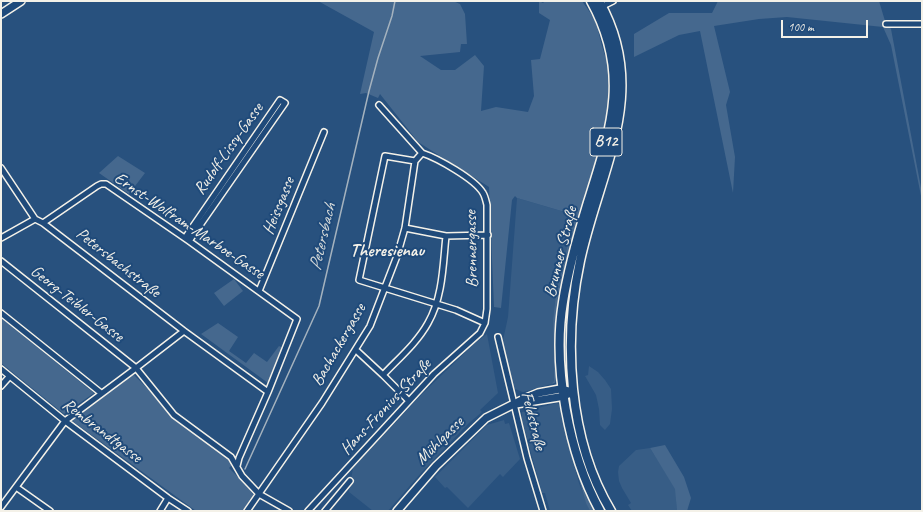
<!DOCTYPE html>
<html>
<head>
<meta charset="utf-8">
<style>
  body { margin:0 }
  #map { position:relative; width:923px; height:512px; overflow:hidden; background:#28517e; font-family:Caveat,sans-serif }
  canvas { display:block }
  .frame { position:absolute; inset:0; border:2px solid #f4f1e8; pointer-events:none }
  .scale { position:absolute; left:781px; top:20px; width:87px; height:18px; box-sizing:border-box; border:2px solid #f4f1e8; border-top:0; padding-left:5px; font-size:12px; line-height:14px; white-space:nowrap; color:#f4f1e8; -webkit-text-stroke:3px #1f4a7a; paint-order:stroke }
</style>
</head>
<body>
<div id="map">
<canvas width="923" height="512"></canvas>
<div class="frame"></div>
<div class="scale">100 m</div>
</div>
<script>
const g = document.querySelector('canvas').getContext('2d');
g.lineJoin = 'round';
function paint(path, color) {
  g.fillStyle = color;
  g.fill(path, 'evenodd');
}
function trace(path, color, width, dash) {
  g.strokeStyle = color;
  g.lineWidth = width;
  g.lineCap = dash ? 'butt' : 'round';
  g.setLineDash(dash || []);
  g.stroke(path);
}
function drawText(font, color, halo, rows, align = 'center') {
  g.font = font + ' Caveat,sans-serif';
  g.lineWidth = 4;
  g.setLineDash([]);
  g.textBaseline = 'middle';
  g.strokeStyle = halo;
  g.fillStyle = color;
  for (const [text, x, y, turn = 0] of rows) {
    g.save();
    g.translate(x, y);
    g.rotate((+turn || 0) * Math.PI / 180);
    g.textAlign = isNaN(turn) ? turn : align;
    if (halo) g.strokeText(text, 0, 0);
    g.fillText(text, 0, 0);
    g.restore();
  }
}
paint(new Path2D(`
  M517,198l58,17 -19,78 -3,26 1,62 -3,3 -28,8 -8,-3 -2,-4 -11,-40 6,-28z
  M487,334l11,59 -18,17 2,2 -13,11 -48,50 -33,38h-15l-24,-19 4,-24 69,-74 53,-51z
  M589,366l9,6 7,8 6,9 1,20 -2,15 -5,6 -5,-5 -1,-16 -3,-14 -11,-19 3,-1z
  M557,403l5,4 -1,9 18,67 11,28h-40l-5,-18h-3l-20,-73v-8z
  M504,420l1,4 4,-1 11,36 -17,18 -3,-3 -32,34 -21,-21 -2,1 -10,-11 52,-52z
  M650,448l26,41 1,22h-45l-4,-6 3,-2 -9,-15 -3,-7 -1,-9 1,-6 17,-16z`), '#375d86');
paint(new Path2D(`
  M318,1h135l7,3 5,10 2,30h-6l-1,8 -40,4 21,14h14l20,-15 9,11 -3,45 15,-4 32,5 6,-16 -3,-36 9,-1 10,-39 -11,-7v-12l4,2 2,-2h37c4,6 10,13 13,20 3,7 4,14 6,21 3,13 10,28 10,41 0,61 -32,124 -45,183 -9,37 -11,73 -9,111l-2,6 -4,1 3,-3 -1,-62 3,-26 19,-78 -58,-17 -2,-2 -3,4 -11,108 -7,-1 -5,-120 -71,-45 -38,-48 -2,4 -12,-5 -6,1 14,-62z
  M718,1h161l6,20 6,8 31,164v8l-31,-156 -8,-18 -96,-10 -28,2 -45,7 16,66 -4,13 9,52 -2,36 -33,-162 -21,4 -45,22v-23l35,-21h43z
  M118,156l27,17 -16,21 -30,-21z
  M234,279l9,12 -19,15 -10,-13z
  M1,318l93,75 -30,21 -63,-51z
  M218,323l20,14 -9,14 17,12 8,-10 13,9 12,-16 4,2 -15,35 -67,-49z
  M133,374l14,14 24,29 60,44 1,4 -3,3 18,18 7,10 -12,15h-46l-125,-91z
  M571,445l18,54 7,12h-6l-4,-8 -17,-57z
  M665,445l19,32 7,21 -4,13h-10l-2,-22 -25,-41z`), '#45688e');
trace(new Path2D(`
  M245,469l74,-163 50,-215 9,-33 14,-42 3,-15`), '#a4b2be', 1.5);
const street = new Path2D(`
  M603,6l10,-5
  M886,24h36
  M415,161l-30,-5 -26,124 97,30 29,13
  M1,168l34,51
  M35,219l8,4 141,108 84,61 -29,66 -2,8
  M43,223l54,-37 4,-2h5l83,57 108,78 -29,73
  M405,228l41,8 42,-1
  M1,238l34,-19
  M185,238l95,-138 5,3 -96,138
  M1,261l135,107 38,47 57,42 11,19 17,18 30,17
  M259,291l65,-159
  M1,313l100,80
  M498,337l29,121 16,53
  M356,350l27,25 26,26
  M1,369l64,52 103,77 20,13
  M383,375c15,-16 34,-32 45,-52 15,-26 15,-59 18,-87
  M1,386l8,-9
  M16,487l34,24
  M1,507l64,-86 71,-53 48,-37
  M160,511l8,-13
  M247,511l75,-108 48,-77 27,-70 8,-28 10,-67 7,-8
  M308,511l126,-137 46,-41 5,-10 2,-14v-104c-1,-4 -2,-9 -4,-12 -8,-14 -46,-35 -61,-40l-43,-48
  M325,511l25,-30`);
const secondary = new Path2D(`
  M1,14l20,-13
  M516,404l43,-7 10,-3
  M397,511l39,-45 50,-48 40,-20 12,-5 22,-4 13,3`);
const primary = new Path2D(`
  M591,1c40,72 20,128 -3,201 -10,33 -20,67 -25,100 -11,65 6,152 37,209
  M599,1c52,91 0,170 -19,260 -17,79 -12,179 31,250`);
trace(street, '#f4f1e8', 8);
trace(secondary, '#f4f1e8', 10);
trace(primary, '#f4f1e8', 11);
trace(street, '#1f4a7a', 5);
trace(secondary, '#1f4a7a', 7);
trace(primary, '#1f4a7a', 8);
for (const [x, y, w] of [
  [606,142,32]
]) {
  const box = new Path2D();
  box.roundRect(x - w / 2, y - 14, w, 28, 3);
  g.fillStyle = '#1f4a7a';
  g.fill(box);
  trace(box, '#f4f1e8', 1);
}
drawText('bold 16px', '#f4f1e8', null, [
  ["B12",606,142]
]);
drawText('17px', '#f4f1e8', '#1f4a7a', [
  ["Rudolf-Lissy-Gasse",229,149,-55],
  ["Heissgasse",279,206,-68],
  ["Ernst-Wolfram-Marboe-Gasse",189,226,34],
  ["Brennergasse",472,249,-91],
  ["Brunner Straße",561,252,-76],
  ["Petersbachstraße",118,263,38],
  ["Georg-Teibler-Gasse",77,304,38],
  ["Bachackergasse",339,345,-60],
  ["Hans-Fronius-Straße",386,407,-47],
  ["Feldstraße",533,421,76],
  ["Rembrandtgasse",102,431,37],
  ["Mühlgasse",440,441,-45]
]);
drawText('italic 18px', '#d9dcda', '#1f4a7a', [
  ["Petersbach",323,237,-77]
]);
drawText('bold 18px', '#f4f1e8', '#1f4a7a', [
  ["Theresienau",387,251]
]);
</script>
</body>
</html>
